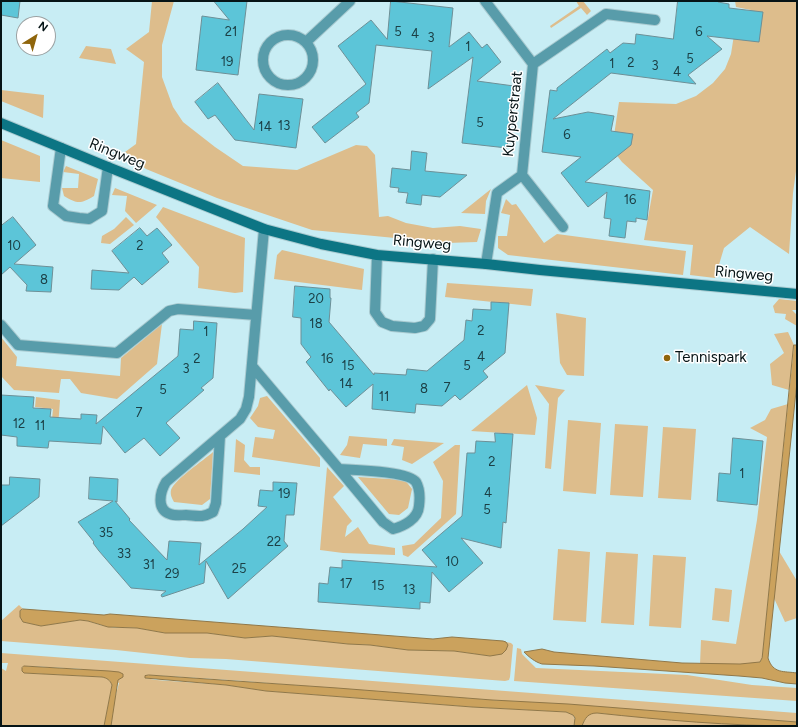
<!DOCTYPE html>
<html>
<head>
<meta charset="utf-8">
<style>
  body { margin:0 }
  #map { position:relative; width:798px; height:727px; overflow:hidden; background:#c8edf4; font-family:Figtree,sans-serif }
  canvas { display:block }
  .frame { position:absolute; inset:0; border:2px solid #061416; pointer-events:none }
  .north { position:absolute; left:16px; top:16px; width:40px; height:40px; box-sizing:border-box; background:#fff; border:1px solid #9ba1a2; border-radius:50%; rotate:37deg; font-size:11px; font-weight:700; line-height:16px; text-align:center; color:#061416 }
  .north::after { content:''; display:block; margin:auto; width:14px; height:18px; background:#8f650c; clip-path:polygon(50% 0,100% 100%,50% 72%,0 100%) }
</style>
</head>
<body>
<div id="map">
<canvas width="798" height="727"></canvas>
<div class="frame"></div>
<div class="north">N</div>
</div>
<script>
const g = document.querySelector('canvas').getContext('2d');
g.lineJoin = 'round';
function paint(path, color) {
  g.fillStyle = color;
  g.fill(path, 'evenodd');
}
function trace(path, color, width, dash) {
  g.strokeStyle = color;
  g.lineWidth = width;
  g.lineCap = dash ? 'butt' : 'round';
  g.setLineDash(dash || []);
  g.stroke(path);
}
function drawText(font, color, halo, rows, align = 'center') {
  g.font = font + ' Figtree,sans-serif';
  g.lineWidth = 3;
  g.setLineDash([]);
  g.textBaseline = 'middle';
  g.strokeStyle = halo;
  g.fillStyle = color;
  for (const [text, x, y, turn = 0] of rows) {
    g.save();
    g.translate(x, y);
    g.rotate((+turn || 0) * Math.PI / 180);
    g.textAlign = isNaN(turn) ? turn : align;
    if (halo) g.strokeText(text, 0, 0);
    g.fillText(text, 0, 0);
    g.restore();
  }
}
paint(new Path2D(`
  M152,1h22l-12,44v32l11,30 10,15 32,25 28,19 54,4 59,-25 11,1 8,9 4,62 9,-1 18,7 27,5 27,-2 21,3 -4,13 -30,1 -135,-13 -95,-32 -71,-29 -21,-17 11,-8 8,-82 -18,-13 23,-17z
  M576,1h7l8,10 -4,4 -6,-7 -30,20 -1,-2 29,-20z
  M735,1h62v163l-4,29 -4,61 -39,-27 -26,21 -9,30 -25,-3 3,-30 -49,-5 9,-50 -31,-28 -10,-13 7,-47 57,2 20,-8 17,-13 12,-14 6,-15 5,-32 15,-2v-10l-15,-3z
  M86,46l25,3 5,15 -37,-6z
  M1,90l43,5 -1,23 -42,-17z
  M1,140l39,16v26l-39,-4z
  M66,166l32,13 -4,17c-14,8 -16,8 -30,0l-2,-8h16l1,-14 -16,-2z
  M115,188l42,17 -21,18 -11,-12 2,-15 -15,-1z
  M491,189l-5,12 -1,13 -24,-1z
  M506,199l6,6 4,-1 28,39 13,-9 129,17 -3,24 -175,-20 -10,-7v-12h9l3,-21 -9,-2z
  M163,207l82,31 -2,54 -8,1 -37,-5 1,-21 -43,-50z
  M126,217l8,8 -24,19 -9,-1 1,-7 12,-7z
  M282,250l82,19 -2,21 -88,-11 3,-24z
  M447,283l86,6 -2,17 -86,-9z
  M779,299l18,2v9h-5l5,5v11l-12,-7 1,-5 -11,-1 -2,-7z
  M556,313l30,5 -2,58 -17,-1 -7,-12z
  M162,324l-5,40 -40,35 -36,-6 -11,-14h-9l-2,14 -45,-3 -13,-14v-39l16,20 -1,9 104,10 1,-18z
  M788,332l6,13 -5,45 -17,-5 -2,-21 14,-11 -10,-19z
  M527,385l10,33 -2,17 -64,-4z
  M535,385l30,5 -7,8 -7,71 -6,-1 4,-64z
  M267,396l53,62v9l-68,-10 3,-20 18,2 2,-9 -17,-3 -8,-9 8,-12 2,-8z
  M36,397l24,3 -3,41h-7l3,-32 -18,-2z
  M788,404l-26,254 -2,4 -8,2h-52l1,-24 35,4 21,-124 10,-83 -17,-9 15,-8 6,-11z
  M568,420l33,3 -5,71 -33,-3z
  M615,424l33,2 -5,71 -33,-2z
  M663,427l33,2 -5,71 -33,-2z
  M349,436l38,3v7l-24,-2 -3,14 -20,-3 7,-10z
  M236,439l9,6 -1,15 6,7h10v8l-26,-3z
  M394,439l50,4 -32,21 -10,-4 2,-13 -13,-2z
  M455,445h5l-4,69 -48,43 -5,-2 -1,-9 12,-2 27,-26 2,-37 -10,-19z
  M213,452l-3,47 -8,6 -28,-3c-2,-4 -4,-7 -3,-12 3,-10 33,-30 42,-38z
  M327,467l17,19 -11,11 19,24 -5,5 -2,11 13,-10 11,17 26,4v7l-52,-2 -23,-3z
  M358,477l47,3 7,9 -4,19 -9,7 -10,-1z
  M558,549l32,3 -4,70 -33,-2z
  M779,551l18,30v37l-12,4 -12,-26z
  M606,552l32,2 -4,71 -33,-2z
  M653,555l33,2 -5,71 -32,-2z
  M715,588l17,2 -3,32 -17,-2z
  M19,605l4,4 -3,2v6l3,5 18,4 39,-6 8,1 12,4 15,3h22l28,5h42l38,5 27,-2 76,8 22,1 38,5 46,1 36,5 18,-11 -2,-3 5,1 2,2 -3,32 -1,3 -4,1 -279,-22 -36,-1 -74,-8 -115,-9v-20z
  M517,648l4,1 1,5 14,14 151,7 65,10 45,3v13l-283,-20z
  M1,653l796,60v9c-135,-11 -269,-19 -404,-29 -81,-6 -163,-14 -244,-18l-4,3 11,2 70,5 40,6 206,16 94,5 7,3 2,5 -1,6h-463l3,-24 5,-19 -37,-14 -53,-3 -7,2v3l2,2 78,4c5,1 8,3 10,8l-8,41h-103v-58l5,3 2,-8h-7z
  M591,713h6l162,13h-177l4,-10z`), '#ddbd8c');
const water = new Path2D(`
  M794,345h3v37l-29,276c5,16 16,13 29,15v11l-12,-1 -23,-5 -23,-2 -145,-10 -52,-2c-7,-2 -13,-7 -18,-12l18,-3 12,3 128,11 58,1 20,-2 2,-4z
  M23,609l81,6 6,-1 323,25 19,-2 51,4 3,1 2,3 -2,5 -4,4 -12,2 -36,-5 -46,-1 -38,-5 -22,-1 -76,-8 -27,2 -38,-5h-42l-28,-5 -29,-1 -20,-6 -8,-1 -39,6 -18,-4 -3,-5v-6z
  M24,666l85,5 10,1 4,2v3l-5,3 -7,46h-7l8,-41c-2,-5 -5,-7 -10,-8l-78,-4 -2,-2v-3z
  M149,675l188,13 155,12 76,4 229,18v4c-67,0 -134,-6 -200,-13 -9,0 -12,5 -15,13h-8l1,-8 -2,-3 -7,-3 -94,-5 -206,-16 -40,-6 -81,-7v-2z`);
paint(water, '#cba25d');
trace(water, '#907748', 1);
const building = new Path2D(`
  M1,1h19l-2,17 -17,-3z
  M214,1h33l-9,74 -42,-5 6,-54 27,4z
  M391,1l62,7 -4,39 20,-15 13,16 5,-4 14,18 -24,19 37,5 -7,62 -45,-5 11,-86 -45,32 4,-38 -56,-6 -7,58 -13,10 3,4 -34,26 -13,-16 54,-43 -28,-38 33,-26 16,19z
  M678,1h40v1l11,2v4l34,4 -4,30 -52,-6 15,13 -34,26 8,9 -85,-11 -58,46 35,-7 26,4 -3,15 22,3 -2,11 -46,37 65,9 -3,29 -11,-2v4l-9,-1 -2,17 -16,-2 2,-17 -7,-1 3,-26 -19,15 -27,-34 20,-16 -39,-5 8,-62 7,1v-3l50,-39 3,4 13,-10 12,1 1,-10 37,5z
  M218,83l36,47 5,-36 44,5 -7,49 -61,-8 -20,-25 -7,4 -13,-17z
  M412,151l15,2 -2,18 42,4 -27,22 -18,-2 -1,10 -15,-2 2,-10 -10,-1 1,-4 -9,-1 2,-19 18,2z
  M13,217l23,28 -22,19 39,3 -2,25 -25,-1 1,-6 -17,-18 -9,8v-49z
  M140,228l7,8 10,-8 15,17 -10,8 7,9 -27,23 -8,-8 -15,13 -28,-1 1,-19 37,3 -17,-22z
  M295,286l35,3v9h1l-2,24 45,53v-2l32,2 1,-6 20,2 37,-31 2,-20 6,1 1,-12 18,1v-8l18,1 -4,50 -22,18 5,6 -28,23 -5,-5 -13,11 -26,-2 -1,9 -43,-4 1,-25 -27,23 -16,-18 -1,2 -23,-29 5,-5 -10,-13v-26l-8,-1z
  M194,321l23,2 -4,55 -12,10 3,2 -38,33 14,15 -20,18 -16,-18 -19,15 -22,-27 -2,18 -52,-3 -1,7 -31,-2v-9l-16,-2v-40l33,2 -1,11 18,1 -1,8 31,2v-5l16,1 -1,9 82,-68 2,-27 13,1z
  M495,433l18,1 -7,89 -3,-1 -2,26 -40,-10 22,25 -34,29 -17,-20 -2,31 -10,-1v7l-102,-7 1,-19 9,1 2,-17 12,1v-8l95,7 -15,-17 40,-34 5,-63h8l1,-12 19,1z
  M733,438l30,3 -6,64 -40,-4 2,-28 11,1z
  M10,477l30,2 -1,18 -38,29v-41h8z
  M90,477l28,2 -1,23 -2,-1 15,18 -1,1 38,40 2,-19 32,2 -2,22 44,-36 24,-22 -9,-1 2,-16 13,1v-9l24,1 -3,32h-8l-2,26 4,5 -60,53 -22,-38 -2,22 -42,14 -1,-2 5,-4 -35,-3 -32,-37 -6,-8 1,-1 -16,-20 35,-21 -24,-2z`);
paint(building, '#5cc5d8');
trace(building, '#6d8f96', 1);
const street = new Path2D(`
  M485,1l48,63 -11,111 41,52
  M263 60a25 25 0 1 1 50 0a25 25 0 1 1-50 0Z
  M306,42l44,-41
  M533,64l73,-50 49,6
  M61,148l-8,58 13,10 13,2 10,1 13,-8 6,-44
  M377,255l-2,57 7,10 10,4 23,2 9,-2 6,-7 3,-60
  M486,264l11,-71 25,-18
  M1,325l17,20 99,8 52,-42 9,-2 78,6
  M252,366l87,103
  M220,436l-4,67 -3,9c-11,6 -15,4 -27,3 -5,0 -11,1 -16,-1 -14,-5 -10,-22 -4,-32l74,-63 6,-10 3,-12 15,-168
  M339,469c14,1 70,2 77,13 4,7 4,16 3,24 -1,13 -15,20 -26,23l-10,-7z`);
const secondary = new Path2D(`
  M1,123l107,44 156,62 57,15 56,11 109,9 54,6 257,24`);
trace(street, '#a9cad0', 12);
trace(secondary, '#a9cad0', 12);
trace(street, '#589caa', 10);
trace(secondary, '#0c7584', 10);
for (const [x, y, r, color] of [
  [667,358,4,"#8f650c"]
]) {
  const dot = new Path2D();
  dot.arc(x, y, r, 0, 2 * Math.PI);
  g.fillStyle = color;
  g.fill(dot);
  trace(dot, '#fff', 1.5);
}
drawText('13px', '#1c4046', null, [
  ["21",231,32],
  ["5",398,32],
  ["6",699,32],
  ["4",415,34],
  ["3",431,38],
  ["1",468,47],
  ["5",690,59],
  ["19",227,62],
  ["2",631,63],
  ["1",612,64],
  ["3",655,66],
  ["4",677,72],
  ["5",480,123],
  ["13",284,126],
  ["14",265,127],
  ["6",567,135],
  ["16",630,200],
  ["10",14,246],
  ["2",140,246],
  ["8",44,280],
  ["20",316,299],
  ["18",316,324],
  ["2",481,331],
  ["1",206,332],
  ["4",481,357],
  ["2",197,359],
  ["16",327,359],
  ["15",348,366],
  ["5",467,366],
  ["3",186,369],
  ["14",346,384],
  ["7",447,388],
  ["8",424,389],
  ["5",163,390],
  ["11",384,397],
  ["7",139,413],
  ["12",19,424],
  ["11",40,426],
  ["2",492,462],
  ["1",742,474],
  ["4",488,493],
  ["19",284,494],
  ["5",487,510],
  ["35",106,533],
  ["22",274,542],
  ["33",124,554],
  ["10",452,562],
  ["31",149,565],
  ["25",239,569],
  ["29",172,574],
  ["17",346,584],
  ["15",378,586],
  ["13",409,590]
]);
drawText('15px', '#061416', '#fff', [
  ["Kuyperstraat",513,114,-84],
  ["Ringweg",117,154,22],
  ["Ringweg",422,243,5],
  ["Ringweg",744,274,5]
]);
drawText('15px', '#061416', '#fff', [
  ["Tennispark",675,358]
], 'left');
</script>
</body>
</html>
